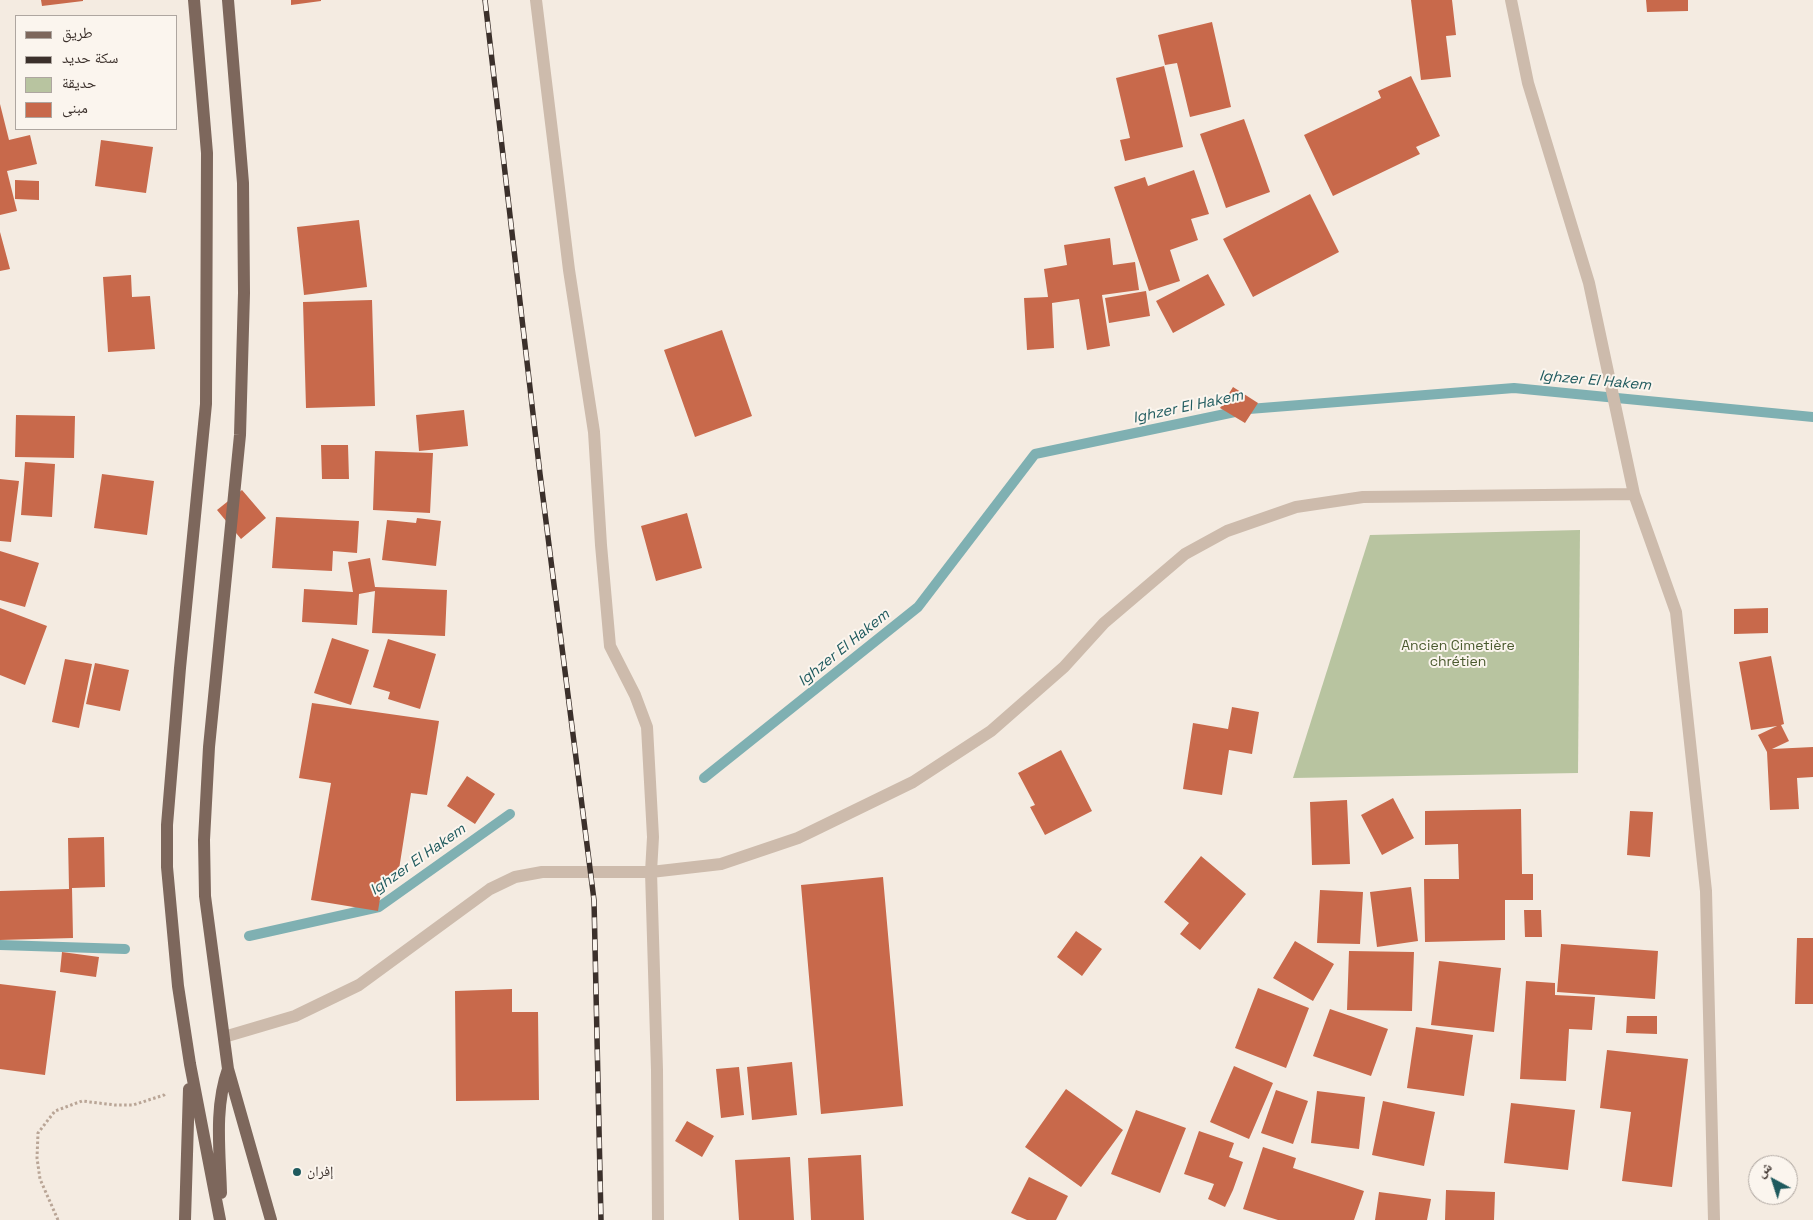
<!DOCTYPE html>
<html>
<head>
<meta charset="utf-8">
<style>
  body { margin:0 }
  #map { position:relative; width:1813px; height:1220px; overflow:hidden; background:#f4ebe1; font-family:"Space Grotesk","Noto Naskh Arabic",sans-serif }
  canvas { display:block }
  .legend { position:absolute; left:15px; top:15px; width:162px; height:115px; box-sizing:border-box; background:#fbf5ee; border:1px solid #aea6a0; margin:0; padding:6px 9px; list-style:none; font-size:15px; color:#3b302b }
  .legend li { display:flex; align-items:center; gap:10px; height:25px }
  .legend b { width:25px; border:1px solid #aea6a0 }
  .north { position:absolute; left:1748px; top:1155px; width:50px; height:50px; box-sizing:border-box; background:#fbf5ee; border:1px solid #aea6a0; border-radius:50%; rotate:320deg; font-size:14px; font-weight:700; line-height:20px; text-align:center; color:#3b302b }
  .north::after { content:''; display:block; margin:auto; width:18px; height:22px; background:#1f5a5e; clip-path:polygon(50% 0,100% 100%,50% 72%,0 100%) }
</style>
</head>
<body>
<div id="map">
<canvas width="1813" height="1220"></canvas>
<ul class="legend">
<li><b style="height:6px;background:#7d675c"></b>طريق</li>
<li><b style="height:6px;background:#3b302b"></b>سكة حديد</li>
<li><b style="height:14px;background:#b8c4a0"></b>حديقة</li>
<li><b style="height:14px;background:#c8694b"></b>مبنى</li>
</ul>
<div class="north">ش</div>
</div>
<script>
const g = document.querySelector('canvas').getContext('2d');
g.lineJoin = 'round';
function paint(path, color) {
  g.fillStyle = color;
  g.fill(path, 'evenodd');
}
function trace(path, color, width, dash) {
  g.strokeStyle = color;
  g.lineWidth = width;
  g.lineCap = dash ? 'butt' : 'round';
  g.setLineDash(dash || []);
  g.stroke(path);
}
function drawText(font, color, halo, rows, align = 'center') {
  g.font = font + ' "Space Grotesk","Noto Naskh Arabic",sans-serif';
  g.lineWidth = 4;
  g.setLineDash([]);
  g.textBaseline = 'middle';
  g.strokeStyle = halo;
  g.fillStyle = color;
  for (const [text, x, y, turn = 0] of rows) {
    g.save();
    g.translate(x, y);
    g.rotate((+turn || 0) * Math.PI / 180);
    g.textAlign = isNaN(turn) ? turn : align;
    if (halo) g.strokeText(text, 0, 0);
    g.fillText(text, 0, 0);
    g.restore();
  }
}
paint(new Path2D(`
  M1580,530l-2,243 -285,5 77,-243z`), '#b8c4a0');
trace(new Path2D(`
  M704,778l214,-171 117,-153 214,-45 265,-21 299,29
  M249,936l130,-29 131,-93
  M0,945l125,4`), '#7fb0b2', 10);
paint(new Path2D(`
  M41,0h42v1l-41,5z
  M291,0h30v1l-30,4z
  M1411,0h41l4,35 -10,1 5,41 -30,3z
  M1646,0h42v11l-41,1z
  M1212,22l19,85 -41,10 -13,-54 -12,2 -7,-30z
  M1164,66l19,81 -58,14 -5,-21 10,-2 -14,-60z
  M1411,76l29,60 -24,11 4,7 -87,42 -29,-61 77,-37 -3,-7z
  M0,104l9,36 21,-5 7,29 -30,7 10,40 -17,4z
  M1244,119l26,73 -44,16 -26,-74z
  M101,140l52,7 -7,46 -51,-7z
  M1194,170l15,44 -18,5 7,21 -28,10 10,31 -31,10 -35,-104 31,-10 3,9z
  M15,180l24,1v19l-24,-1z
  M1310,194l29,58 -86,45 -30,-58z
  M359,220l8,67 -63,8 -7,-68z
  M0,232l10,37 -10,2z
  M1110,238l3,27 22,-3 4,28 -37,5 8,51 -23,4 -8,-51 -27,4 2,45 -27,2 -3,-52 24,-1 -4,-28 23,-4 -3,-20z
  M1208,274l17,31 -52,28 -17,-32z
  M131,275l1,22 18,-1 5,53 -47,3 -5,-75z
  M1146,291l4,25 -41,7 -4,-25z
  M372,300l3,106 -69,2 -3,-106z
  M722,330l30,86 -57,21 -31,-87z
  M1233,387l25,16 -13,20 -25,-15z
  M464,410l4,36 -49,5 -3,-36z
  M16,415l59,1 -1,42 -59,-1z
  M321,445h27l1,34h-27z
  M375,451l58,2 -3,60 -57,-3z
  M25,462l30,2 -3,53 -31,-2z
  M102,474l52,7 -7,54 -53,-7z
  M0,479l19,2 -8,61 -11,-1z
  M242,490l24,28 -25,21 -24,-29z
  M687,513l15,55 -46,13 -15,-55z
  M276,517l83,4 -2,32 -24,-2 -1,20 -60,-3z
  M417,518l24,3 -5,45 -54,-6 5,-40 29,3z
  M0,551l39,12 -14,44 -25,-7z
  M370,558l5,29 72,3 -2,46 -73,-3 3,-42 -16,3 -2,31 -55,-3 2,-33 49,3 -5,-30z
  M0,608l47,18 -22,59 -25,-10z
  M1768,608v25l-34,1v-25z
  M332,638l37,12 -18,55 -37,-12z
  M388,639l48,15 -16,55 -32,-10 2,-7 -17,-5z
  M1771,656l13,68 -3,1 8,16 -17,8 41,-2v30l-16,1 2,31 -29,1 -3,-58 -9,-17 19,-9 -26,4 -12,-68z
  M65,659l27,5 -13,64 -27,-6z
  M95,663l34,7 -9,41 -34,-7z
  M312,703l127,18 -12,74 -16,-2 -14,89 -14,-2 -5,31 -67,-11 20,-117 -32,-5z
  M1232,707l27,5 -7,42 -23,-4 -7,45 -39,-6 10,-66 35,6z
  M1061,750l31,61 -47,24 -15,-28 5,-2 -17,-32z
  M467,776l28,18 -20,30 -28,-18z
  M1393,798l21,40 -32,17 -21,-40z
  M1347,800l3,64 -38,1 -2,-63z
  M1521,809l1,65h11v26h-28v40l-80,2 -1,-63h35l-1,-35 -33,1v-34z
  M1630,811l23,1 -3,45 -23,-2z
  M104,837l1,50 -33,1 1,50 -73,2v-49l69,-2 -1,-51z
  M1201,856l45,38 -46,56 -20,-16 9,-11 -25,-21z
  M883,877l20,229 -82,8 -20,-229z
  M1411,887l7,54 -41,6 -7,-55z
  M1320,890l43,2 -3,52 -43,-1z
  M1524,910h17l1,27h-17z
  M1076,931l26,18 -20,27 -25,-19z
  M1797,938h16v66h-18z
  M1295,941l39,23 -21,37 -40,-23z
  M1561,944l97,7 -3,48 -98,-7z
  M1349,951l65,1 -2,59 -65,-1z
  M62,952l37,5 -3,20 -36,-5z
  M1439,961l62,7 -7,64 -63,-7z
  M1526,981l29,2v12l40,2 -3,33 -23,-1 -3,52 -46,-2z
  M0,984l56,7 -11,84 -45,-6z
  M1258,988l51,20 -23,60 -51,-20z
  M512,989v23h26l1,88 -83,1 -1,-110z
  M1330,1009l58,20 -17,47 -58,-20z
  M1627,1016h30v18l-31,-1z
  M1416,1027l57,8 -9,61 -57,-8z
  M1607,1050l81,9 -16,128 -50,-6 9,-69 -31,-4z
  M792,1062l5,53 -45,5 -5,-53z
  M1234,1066l39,17 -24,56 -39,-17z
  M739,1067l5,48 -23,3 -5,-49z
  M1066,1089l57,41 -42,57 -56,-40z
  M1276,1090l32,11 -15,43 -32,-11z
  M1317,1091l48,6 -6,52 -48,-6z
  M1383,1101l52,11 -11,54 -52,-11z
  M1511,1103l64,7 -7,60 -64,-7z
  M1136,1110l50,18 -26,65 -49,-19z
  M687,1121l27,15 -12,21 -27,-16z
  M1199,1131l35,12 -5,14 14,5 -10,28 -8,17 -17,-8 6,-15 -30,-10z
  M1263,1147l33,11 -3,10 71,23 -10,29h-76l-35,-11z
  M861,1155l3,65h-53l-3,-62z
  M790,1157l4,63h-55l-4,-60z
  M1029,1177l39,19 -12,24h-29l-16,-7z
  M1446,1190l49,2 -1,28h-49z
  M1379,1192l52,7 -4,21h-52z`), '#c8694b');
trace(new Path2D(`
  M58,1220l-18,-41 -3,-21 1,-25 17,-22 27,-10 33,4h18l31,-10 2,-2`), '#b9a596', 3, [2.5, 2.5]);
trace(new Path2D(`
  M536,0l33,270 25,162 7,113 9,101 25,49 12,32 6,110 -2,35 6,198 1,150
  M1511,0l17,83 61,200 45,211 42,118 30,279 8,329
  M224,1037l71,-21 64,-31 131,-96 25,-12 27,-5h109l70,-8 77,-26 115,-56 78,-51 73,-64 40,-44 81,-69 42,-23 69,-24 67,-10 271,-3`), '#cdbbac', 12);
trace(new Path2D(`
  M194,0l13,153 -1,251 -26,264 -13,157v42l11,119 12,78 30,156
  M228,0l15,183 1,110 -4,142 -31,312 -5,93 1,56 23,173 43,151
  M221,1193c-1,-41 -7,-85 7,-124
  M185,1220l4,-131`), '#7d675c', 12);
const rail = new Path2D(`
  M485,0l55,474 54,426 7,320`);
trace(rail, '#3b302b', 5.5);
trace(rail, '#fbf5ee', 4, [11]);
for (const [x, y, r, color] of [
  [297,1172,5,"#1f5a5e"]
]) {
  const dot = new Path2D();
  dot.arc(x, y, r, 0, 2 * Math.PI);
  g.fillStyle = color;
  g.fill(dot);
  trace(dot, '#fbf5ee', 2);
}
drawText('14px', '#4a5a2e', '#fbf5ee', [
  ["Ancien Cimetière",1458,646],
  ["chrétien",1458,662]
]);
drawText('14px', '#3b302b', '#fbf5ee', [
  ["إفران",307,1172]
], 'left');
drawText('italic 15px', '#1f5a5e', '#fbf5ee', [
  ["Ighzer El Hakem",1595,381,5],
  ["Ighzer El Hakem",1188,407,-12],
  ["Ighzer El Hakem",844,648,-39],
  ["Ighzer El Hakem",418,860,-35]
]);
</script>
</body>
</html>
